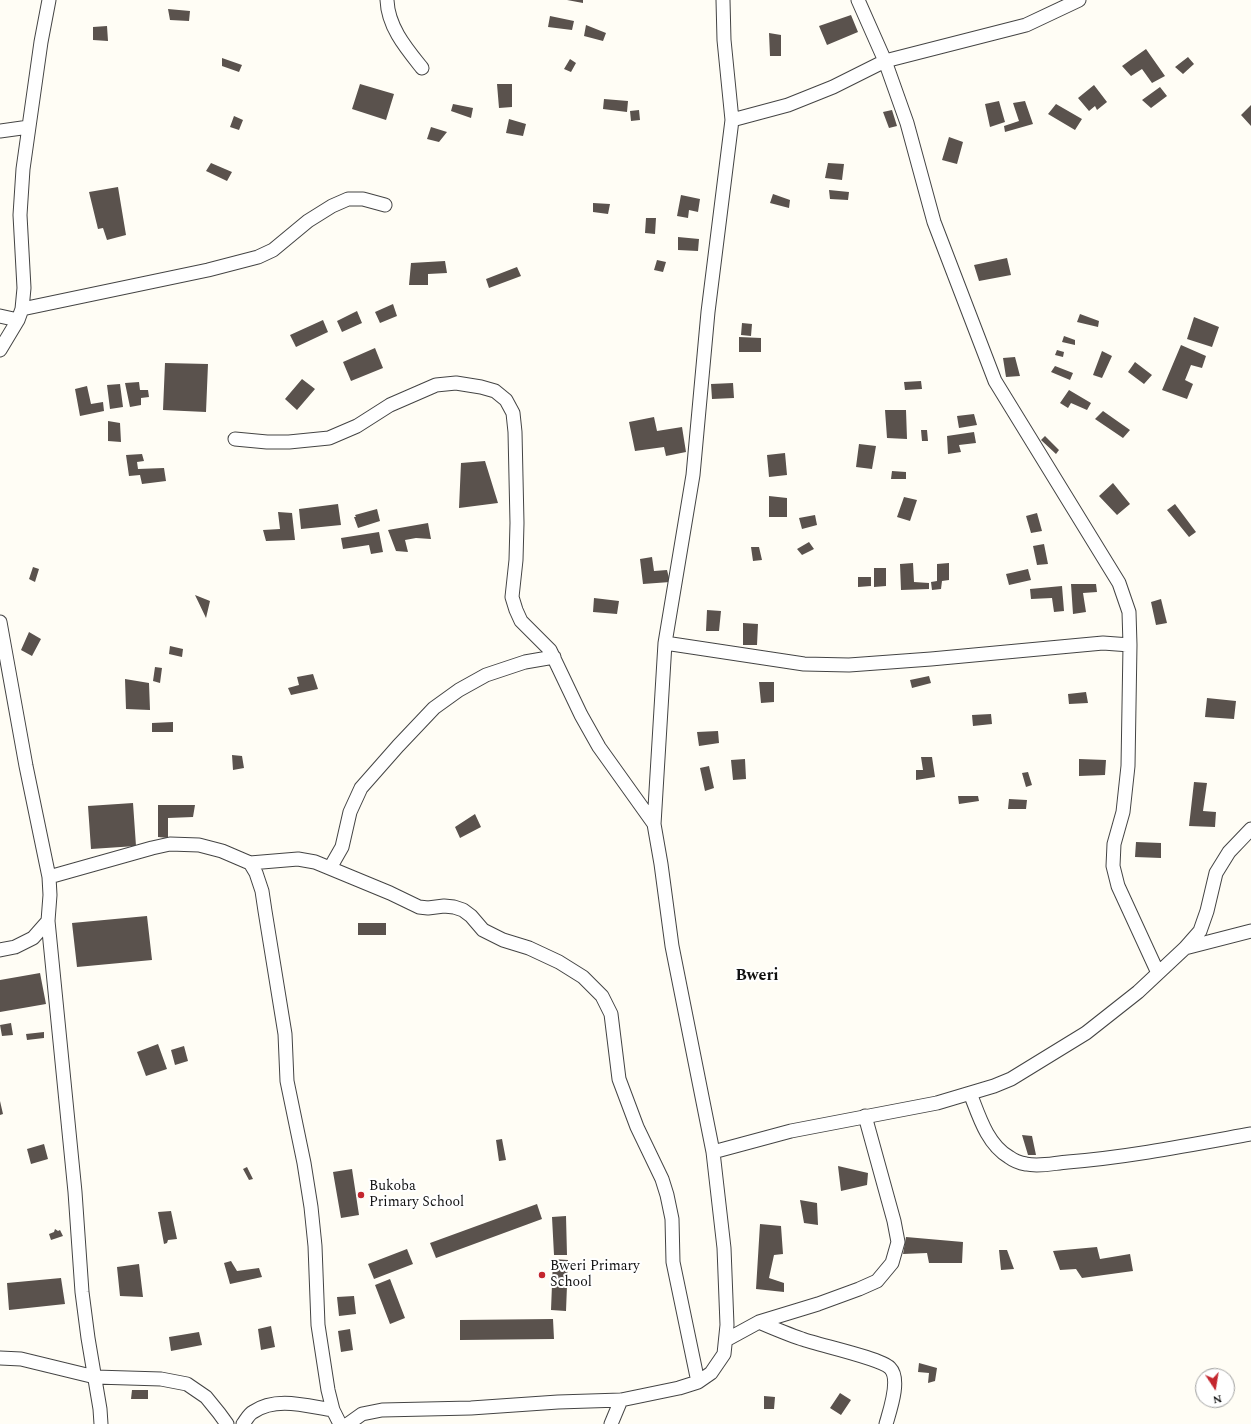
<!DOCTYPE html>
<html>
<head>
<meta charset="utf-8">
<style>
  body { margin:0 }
  #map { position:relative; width:1251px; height:1424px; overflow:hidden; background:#fffdf5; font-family:Spectral,serif }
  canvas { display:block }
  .north { position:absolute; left:1195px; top:1368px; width:40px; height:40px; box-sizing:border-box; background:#fff; border:1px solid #a0a0a0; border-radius:50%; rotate:168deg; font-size:11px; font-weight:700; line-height:16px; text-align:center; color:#111 }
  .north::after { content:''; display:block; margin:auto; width:14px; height:18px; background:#c4262e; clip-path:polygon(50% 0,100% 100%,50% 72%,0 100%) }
</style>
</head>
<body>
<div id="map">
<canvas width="1251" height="1424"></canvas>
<div class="north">N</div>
</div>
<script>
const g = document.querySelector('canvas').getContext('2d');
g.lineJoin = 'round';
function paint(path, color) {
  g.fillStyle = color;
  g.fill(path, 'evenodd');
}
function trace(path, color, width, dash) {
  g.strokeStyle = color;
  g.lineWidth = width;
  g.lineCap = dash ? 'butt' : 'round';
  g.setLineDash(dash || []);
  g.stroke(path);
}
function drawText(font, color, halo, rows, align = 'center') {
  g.font = font + ' Spectral,serif';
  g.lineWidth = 4;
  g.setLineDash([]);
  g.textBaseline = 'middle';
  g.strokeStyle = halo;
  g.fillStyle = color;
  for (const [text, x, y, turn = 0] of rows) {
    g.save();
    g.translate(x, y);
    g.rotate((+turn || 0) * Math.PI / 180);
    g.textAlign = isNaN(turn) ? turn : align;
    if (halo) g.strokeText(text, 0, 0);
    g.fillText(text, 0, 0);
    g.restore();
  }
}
paint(new Path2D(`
  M567,0h16v3z
  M168,9l22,2 -1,10 -19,-1z
  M851,15l7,17 -31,13 -8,-19z
  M550,16l24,5 -2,9 -24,-3z
  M586,25l20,8 -3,8 -19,-5z
  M107,26l1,15 -15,-1v-13z
  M769,33l12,2v21h-11z
  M1146,49l19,27 -13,7 -10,-14 -11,7 -9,-10z
  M1188,57l6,7 -11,10 -8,-7z
  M222,58l20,7 -3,7 -17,-6z
  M570,59l6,4 -5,9 -7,-3z
  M360,84l34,10 -8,26 -34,-11z
  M497,84h15v23l-13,1z
  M1094,85l13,17 -10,8 -2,-4 -6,5 -11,-13z
  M1160,87l7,9 -16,12 -9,-8z
  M604,99l24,2 -1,11 -24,-3z
  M999,101l6,21 -15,5 -5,-23z
  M1025,101l8,23 -28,8 -1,-6 15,-5 -6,-18z
  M453,104l20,4 -2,10 -20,-7z
  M1056,104l26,15 -7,11 -27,-16z
  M1251,105v21l-10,-11z
  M639,110l1,10 -9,1 -1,-10z
  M892,110l5,16 -8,2 -6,-16z
  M234,116l9,4 -4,10 -9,-3z
  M509,119l17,5 -3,12 -17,-3z
  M431,127l16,5 -8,10 -12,-3z
  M949,137l14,5 -6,22 -15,-4z
  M211,163l21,9 -5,9 -21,-10z
  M828,163l16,1 -2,16 -17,-2z
  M118,187l8,48 -19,5 -4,-12 -5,1 -9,-37z
  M829,190l20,2 -1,8 -18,-1z
  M773,194l17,6 -1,8 -19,-5z
  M681,195l19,4 -2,13 -9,-2 -1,8 -11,-2z
  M593,203l17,1 -2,10 -15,-2z
  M646,218h10l-1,16 -10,-1z
  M678,237l21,2 -1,12 -20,-1z
  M1007,258l4,17 -32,6 -5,-16z
  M657,260l9,2 -3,10 -9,-2z
  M445,261l2,12 -19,1v11h-19l2,-22z
  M517,267l4,9 -32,12 -3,-9z
  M393,304l4,12 -17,7 -5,-11z
  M357,311l5,12 -20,9 -5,-11z
  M1080,314l19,7 -1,6 -21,-5z
  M1194,317l25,10 -7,20 -25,-8z
  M323,320l5,12 -32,15 -6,-12z
  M742,323l10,1 -1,12 -10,-1z
  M1064,336l11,4v5l-13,-3z
  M739,337l22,1v14h-22z
  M1181,345l25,11 -4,12 -11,-3 -6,15 8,4 -6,15 -25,-9z
  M375,348l8,20 -32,13 -8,-19z
  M1057,350l7,2 -1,5 -8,-2z
  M1102,351l10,5 -10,22 -9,-3z
  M1015,357l5,19 -14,1 -3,-19z
  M1135,362l17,13 -8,9 -16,-12z
  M165,363l43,1 -2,48 -43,-2z
  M1055,366l18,7 -3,7 -19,-8z
  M302,379l13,10 -18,21 -12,-11z
  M921,381l1,8 -17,1 -1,-8z
  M139,382l1,8h8l1,7 -8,1v7l-11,2 -5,-24z
  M733,383l1,15 -22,1 -1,-15z
  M120,384l3,23 -13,2 -3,-24z
  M87,386l4,18 12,-2 1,9 -24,5 -5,-27z
  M1069,390l22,13 -4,7 -16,-7 -3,5 -8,-5z
  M885,410h21l1,29 -20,-1z
  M1103,411l27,19 -7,8 -28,-19z
  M974,414l3,11 -18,3 -2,-12z
  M654,417l3,14 25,-4 4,25 -20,4 -2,-9 -29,4 -6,-29z
  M108,421l12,2 1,19 -13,-1z
  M921,430h6l1,11h-6z
  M974,432l2,11 -17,2 2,7 -13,2 -1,-18z
  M1045,436l14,14 -3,4 -15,-14z
  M859,444l17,2 -4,23 -16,-2z
  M785,453l2,22 -18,2 -2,-22z
  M142,454l2,7 -7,1 1,7 26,-1 2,13 -24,3 -2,-9 -11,1 -3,-21z
  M485,461l13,42 -39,5 2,-45z
  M892,471l14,1v7h-15z
  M1113,483l17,21 -13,11 -18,-19z
  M769,496l18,2v19h-18z
  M904,497l13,3 -7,21 -13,-4z
  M338,504l3,21 -40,4 -2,-20z
  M1175,504l21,28 -7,5 -22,-27z
  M377,509l3,12 -22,7 -4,-11h2l-1,-2z
  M278,512l14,1 3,27 -29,1 -3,-11 17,-1z
  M1037,513l5,18 -11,2 -5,-17z
  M815,515l2,10 -15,4 -3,-11z
  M428,523l3,16 -15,-1 -11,2 3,12 -12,-1 -8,-21z
  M379,532l4,20 -12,2 -2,-9 -26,4 -2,-11z
  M809,542l5,7 -12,6 -5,-6z
  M1044,544l4,20 -11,1 -4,-19z
  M751,547h8l3,13 -9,1z
  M652,557l2,14 13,-1 3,12 -27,2 -3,-25z
  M913,563l1,19 15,1v6l-28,1 -1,-26z
  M949,563v17l-7,1 -1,8 -9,1 -1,-8 6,-1v-17z
  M33,567l6,2 -4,13 -6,-3z
  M874,568h12v18l-12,1z
  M1028,569l3,11 -22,5 -3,-11z
  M858,577h13v9l-13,1z
  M1071,584h25l1,8 -14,1 3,19 -13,2z
  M1062,586l2,25 -10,1 -2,-14 -21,1 -1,-10z
  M195,595l15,6 -4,17z
  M594,598l25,3 -2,13 -24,-2z
  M1161,599l6,24 -11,2 -5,-23z
  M707,610l14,1 -2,20h-13z
  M743,623l15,1 -1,21h-14z
  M29,632l12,7 -9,17 -11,-6z
  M170,646l13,3 -1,8 -13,-3z
  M155,667l7,1 -2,15 -7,-2z
  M313,674l5,15 -27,6 -3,-7 11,-3 -2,-8z
  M929,676l2,7 -19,5 -2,-8z
  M125,679l24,4 1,27 -24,-1z
  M759,682h15v20l-13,1z
  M1086,692l2,11 -19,1 -1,-10z
  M1207,698l29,3 -2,18 -29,-2z
  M991,714l1,10 -19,2 -1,-11z
  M173,722v10h-21v-9z
  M718,731l1,12 -20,3 -2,-14z
  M232,755l10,1 2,12 -11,2z
  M921,757h11l3,20 -19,3v-10h7z
  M745,759l1,20 -13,1 -2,-20z
  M1079,759l27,1 -1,15 -26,1z
  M709,766l5,22 -9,3 -5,-23z
  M1028,772l4,13 -6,2 -4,-14z
  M1194,782l13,1 -4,28 13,1 -1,15 -26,-1z
  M958,796h20l1,5 -20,3z
  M1009,799l18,1 -1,9h-18z
  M133,803l3,43 -45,3 -3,-43z
  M158,805h37l-2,12 -25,1v20l-10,-1z
  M475,814l6,13 -21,11 -5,-11z
  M1136,842l25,1v15l-26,-1z
  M147,916l5,44 -75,7 -5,-44z
  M358,923h28v12h-28z
  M40,973l6,31 -46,8v-32z
  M11,1023l2,12 -11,1 -2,-11z
  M44,1032v6l-17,2 -1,-6z
  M158,1044l9,25 -21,7 -9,-24z
  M184,1046l4,15 -13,4 -4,-15z
  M0,1101l3,13 -3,1z
  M1022,1135l10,1 4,19h-8z
  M502,1139l4,21 -7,1 -3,-21z
  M44,1144l4,15 -17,5 -4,-15z
  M838,1166l30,7 -1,12 -26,6z
  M247,1167l6,12 -4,1 -6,-11z
  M352,1169l7,46 -18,3 -8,-46z
  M800,1200l17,3 1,22 -14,-2z
  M537,1204l5,15 -106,39 -6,-15z
  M171,1211l6,28 -9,1 -1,3 -3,1 -6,-32z
  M566,1216l1,39h-13l-2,-38z
  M760,1224l21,2 2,28 -9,1 -5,23 15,5v9l-28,-3z
  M55,1229l3,2 2,-1 3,6 -12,4 -2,-6 5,-2z
  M906,1237l57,5 -1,21h-33l-2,-10 -24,1z
  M1097,1247l3,12 30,-5 3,17 -51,7 -6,-9 -16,1 -7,-19z
  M407,1249l6,15 -39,15 -6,-15z
  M999,1250h8l7,19 -13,1z
  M553,1259l15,1 -2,51 -15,-1z
  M231,1261l6,10 22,-3 3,9 -32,7 -6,-21z
  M139,1264l4,33 -23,-1 -3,-29z
  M61,1278l4,26 -56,6 -2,-27z
  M390,1279l15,39 -15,6 -15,-39z
  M354,1296l2,18 -17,2 -2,-19z
  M553,1319l1,20 -94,1v-20z
  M271,1326l4,21 -14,3 -3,-21z
  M350,1329l3,21 -12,2 -3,-21z
  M199,1332l3,13 -31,6 -2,-14z
  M919,1363l18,5 -2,13 -7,2 1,-10 -11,-1z
  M132,1390h16v9h-17z
  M840,1393l11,7 -10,15 -11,-7z
  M764,1396l11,1 -1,12h-10z`), '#5a524d');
const street = new Path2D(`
  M387,0c1,27 19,48 35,68
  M858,0l27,61 22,62 27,99 61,159 124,202 10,29 1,33 -2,121 -5,46 -9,32 -1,22 5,20 40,87
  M732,120l56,-15 45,-18 52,-26 141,-36 53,-25
  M0,131l29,-4
  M22,309l186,-39 50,-13 15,-7 35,-29 24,-15 16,-7h15l22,6
  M0,316l18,4
  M0,350l18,-30 4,-11 2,-21 -4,-73 3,-46 18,-127 8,-42
  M235,439l32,3h22l40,-4 28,-12 33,-21 46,-20 20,-2 25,4 14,4 11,9 7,13 2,19 2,91 -1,37 -4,37 4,13 5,11 29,29 31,65 18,32 55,77
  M0,622l26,144 23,111 1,18 -2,26 -15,17 -18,9 -15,3
  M665,643l139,21 45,1 82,-6 172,-16 27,2
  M250,863l48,-4 17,3 75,31 29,14 9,1 16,-2 10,1 9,3 8,6 12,14 20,10 26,8 30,14 24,15 19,19 9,18 8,65 18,48 25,52 5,16 5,24 1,43 25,120
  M330,868l12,-21 8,-35 11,-24 37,-42 36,-38 25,-18 27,-15 39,-13 29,-5
  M49,877l103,-29 18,-4 29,1 23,6 28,12 6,10 6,18 3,20 20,123 2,47 17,82 7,44 4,39 3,79 10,65 5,20 7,14
  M48,921l27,271 7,100 6,46 12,71 1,15
  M1185,948l66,-17
  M970,1093c9,23 17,51 39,64 4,3 11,6 17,7 14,3 28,-1 42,-2 61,-5 122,-17 183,-28
  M713,1152l78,-21 146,-28 57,-17 17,-7 75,-46 52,-41 47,-44 15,-17 7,-20 9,-38 13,-21 22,-23
  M759,1322c14,6 28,12 43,17 16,6 78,19 88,29 11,11 0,42 -4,56
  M726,1340l33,-18 59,-18 41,-15 18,-8 15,-18 6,-21 -4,-21 -29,-105
  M0,1358l21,1 74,18 66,2 26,5 19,13 13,16 8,11
  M243,1424c3,-4 6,-10 10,-12 23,-16 54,-6 80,-2
  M348,1424l14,-10 20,-4 89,-2 87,-6 63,-2 58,-12 19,-6 13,-9 13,-19 3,-29 -3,-77 -11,-96 -41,-206 -11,-82 -7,-40 11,-181 28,-168 15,-163 24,-192 -8,-80 -1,-40
  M611,1424l10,-24`);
trace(street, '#444', 15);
trace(street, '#fff', 13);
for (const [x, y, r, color] of [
  [361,1195,4,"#c4262e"],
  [542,1275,4,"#c4262e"]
]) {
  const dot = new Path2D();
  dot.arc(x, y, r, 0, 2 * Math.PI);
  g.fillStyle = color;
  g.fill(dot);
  trace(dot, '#fff', 1.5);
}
drawText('14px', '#111', '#fff', [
  ["Bukoba",369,1187],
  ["Primary School",369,1203],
  ["Bweri Primary",550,1267],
  ["School",550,1283]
], 'left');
drawText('bold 16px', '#111', '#fff', [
  ["Bweri",757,977]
]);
</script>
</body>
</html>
